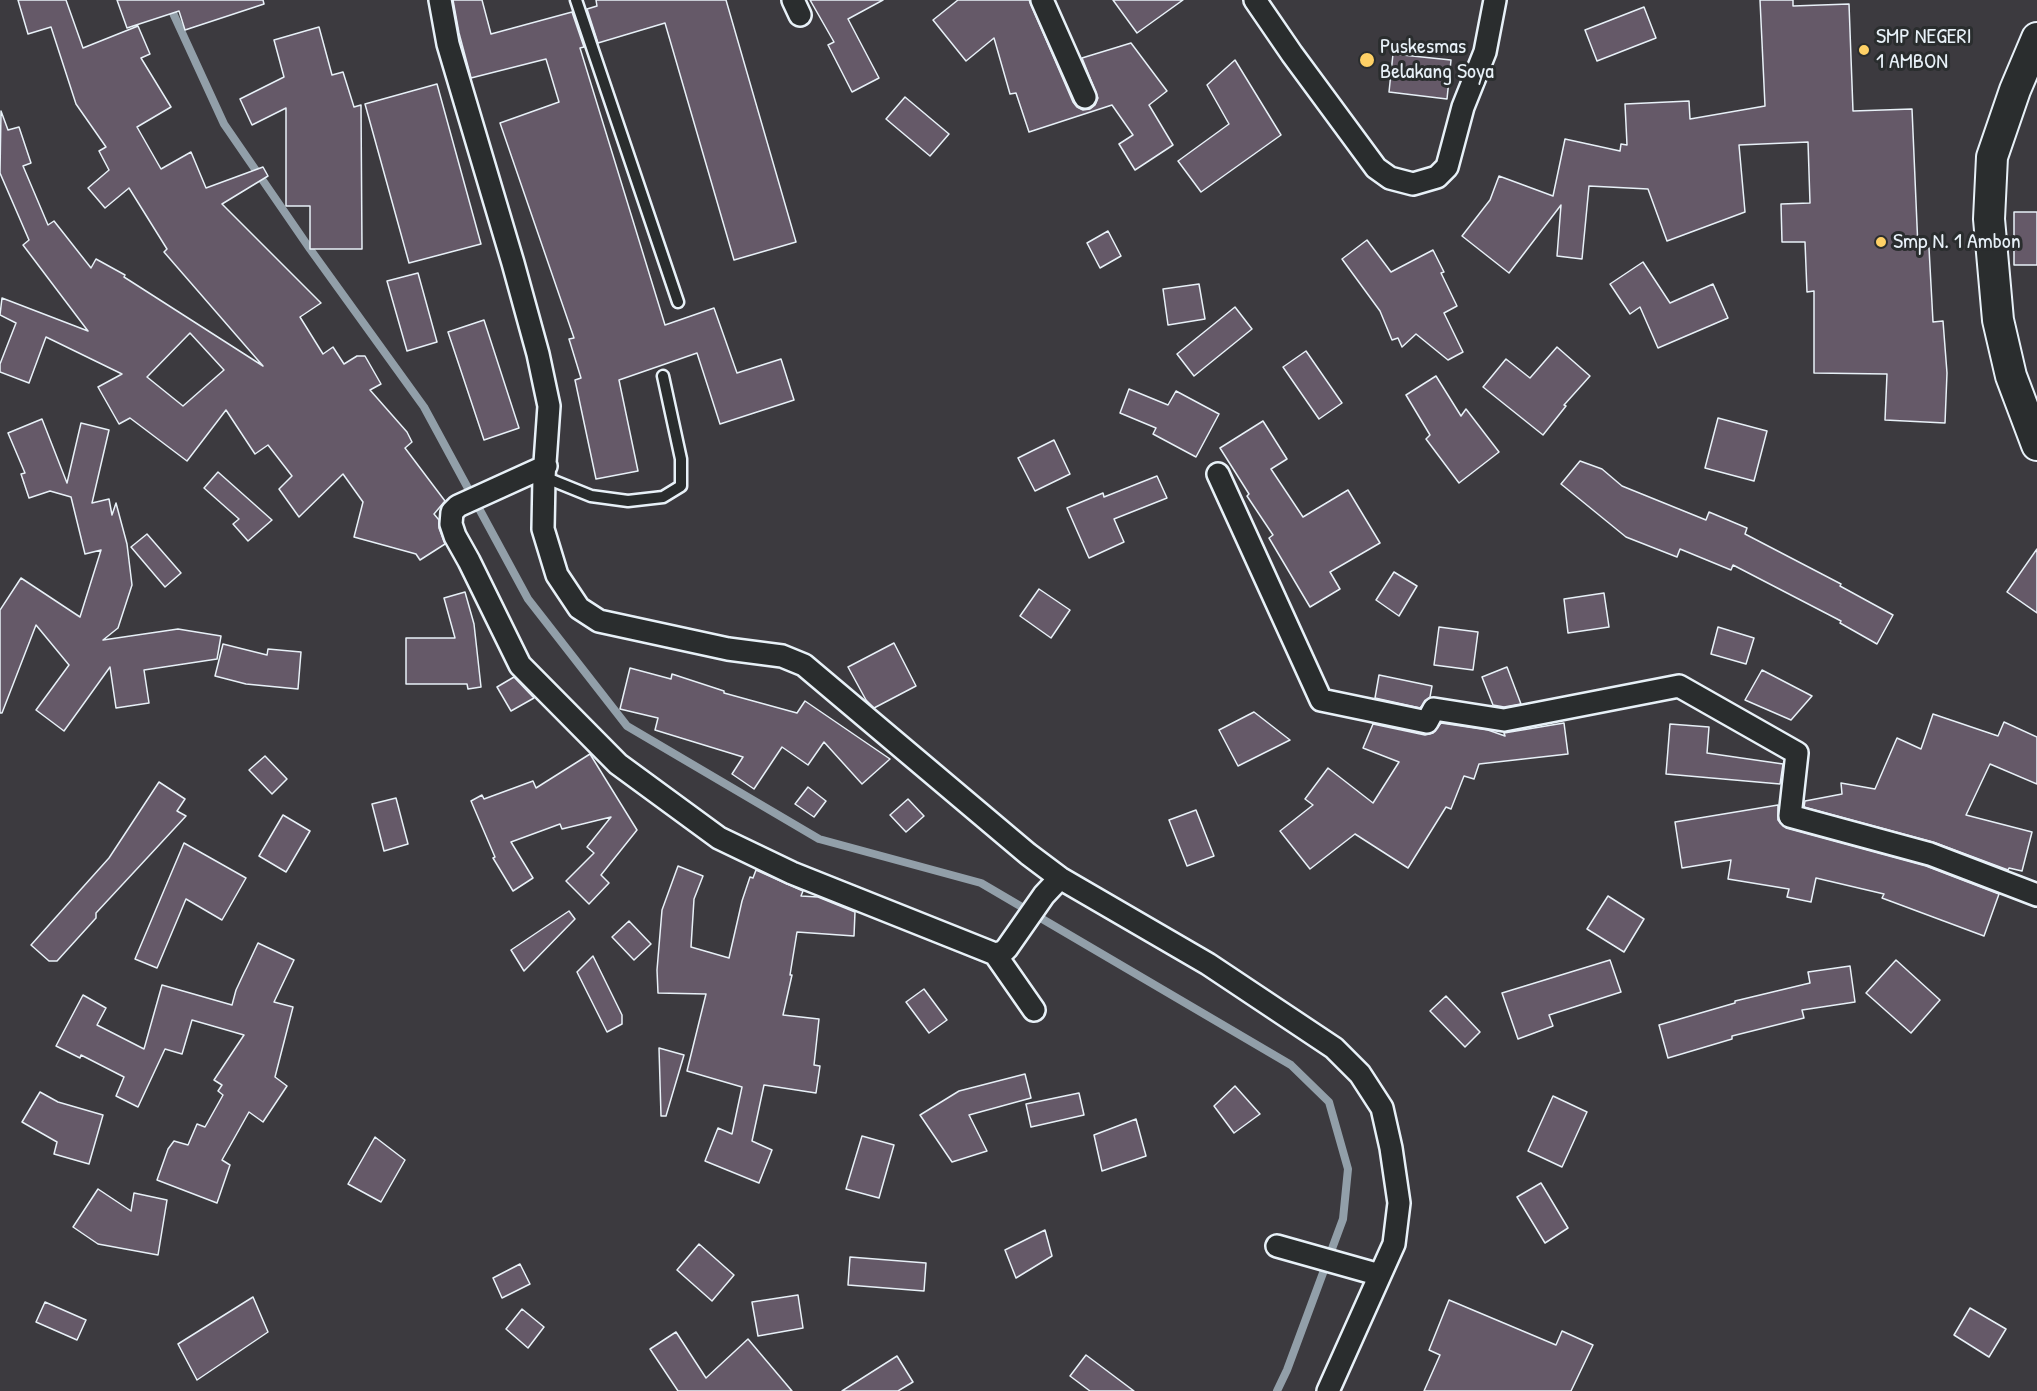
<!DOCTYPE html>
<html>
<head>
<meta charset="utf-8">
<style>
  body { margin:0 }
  canvas { display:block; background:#3c3a3f }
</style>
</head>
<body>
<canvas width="2037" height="1391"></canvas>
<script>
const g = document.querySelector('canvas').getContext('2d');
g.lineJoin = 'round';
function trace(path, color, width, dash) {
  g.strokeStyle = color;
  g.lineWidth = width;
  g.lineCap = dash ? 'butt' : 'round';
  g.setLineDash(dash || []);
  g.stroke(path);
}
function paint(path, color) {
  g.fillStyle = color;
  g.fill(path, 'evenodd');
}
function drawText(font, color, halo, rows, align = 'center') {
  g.font = font + ' "Patrick Hand",sans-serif';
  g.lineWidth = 6;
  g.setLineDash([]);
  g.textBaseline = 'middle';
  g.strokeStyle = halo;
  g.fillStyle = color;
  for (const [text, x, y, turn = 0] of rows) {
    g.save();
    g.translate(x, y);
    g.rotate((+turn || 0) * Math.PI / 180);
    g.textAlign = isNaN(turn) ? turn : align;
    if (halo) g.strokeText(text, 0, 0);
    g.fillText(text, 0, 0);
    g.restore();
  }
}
trace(new Path2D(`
  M167,0l57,124 86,125 114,158 104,192 99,127 192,113 162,44 310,182 38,37 19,67 -5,50 -56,151 -10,21`), '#929fa9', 8);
const building = new Path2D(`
  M18,0h48l17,48 55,-22 12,28 -9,4 30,49 -34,20 24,42 30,-17 15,36 57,-21 5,9 -46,28 99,99 -21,14 23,37 10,-7 11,17 13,-8h8l16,28 -11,6 37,42 5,10 -7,6 40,53 -11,13 5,6v8l6,16 -25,16 -4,-6 -62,-17 9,-35 -20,-28 -44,43 -20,-28 13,-13 -24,-31 -13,9 -29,-44 -39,51 -57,-43 -11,6 -21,-37 24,-13 -76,-37 -17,46 -29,-11v-8l16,-41 -16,-8 2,-17 86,33 -65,-86 6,-5 -29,-67 1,-62 7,19 11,-3 12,36 -8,3 25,59 6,-4 37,47 5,-9 29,16 -1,2 139,89 -99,-114 3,-3 -38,-61 -24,20 -17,-20 21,-18 -10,-19 7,-4 -30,-43 -25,-77 -23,7zM190,333l34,37 -41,36 -36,-29z
  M117,0h146l1,4 -79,26 -6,-19 -52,17z
  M453,0h29l9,34 81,-22 12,35 -4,1 85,277 49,-17 23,65 44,-14 13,41 -74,24 -23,-71 -78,27 19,91 -42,8 -21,-99 6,-2 -12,-39 5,-1 -74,-215 59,-21 -13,-43 -75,19 -12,-45z
  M596,0h130l70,242 -62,18 -69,-237 -67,20 -11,-34 10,-3z
  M810,0h73l-35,19 31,59 -27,14 -24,-47 6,-3z
  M958,0h71l44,102 4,5 6,3 7,-1 5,-4 3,-7 -16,-40 49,-15 36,48 -18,14 24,40 -38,25 -16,-26 14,-9 -21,-30 -83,27 -13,-39 -6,1 -16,-56 -28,23 -33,-41z
  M1113,0h70l-46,33z
  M1760,0h33v6l56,-2 4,107 59,-2 6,139h11l4,74 10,-1 4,52 -2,50 -60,-3 2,-46 -73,-1v-82l-7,1 -2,-50h-23l-1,-38 29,-1 -2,-61 -69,3 6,67 -78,29 -19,-52 -59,-3 -7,73 -25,-3 4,-51 -52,68 -47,-37 28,-36 9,-24 54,20 12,-57 55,12 1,-7 6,1 -2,-41 64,-3 1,18 75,-13z
  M1644,7l12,31 -59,23 -12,-31z
  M319,27l13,48 11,-3 11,35 7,-2 1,144h-52v-43h-24v-98l-34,17 -12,-26 44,-22 -10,-37z
  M1393,54l58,6 -4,39 -58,-7z
  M1235,60l46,75 -80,57 -23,-31 51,-37 -22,-39z
  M437,84l44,160 -72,19 -44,-159z
  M905,97l44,37 -19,22 -44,-37z
  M2014,212h23v53h-23z
  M1108,231l13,25 -21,12 -13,-25z
  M1367,240l24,32 42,-22 11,22 -3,1 16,33 -13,7 19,39 -15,8 -32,-26 -14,13 -4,-9 -6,2 -12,-29 -38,-52z
  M1643,262l27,41 43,-19 15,34 -70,30 -18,-41 -10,7 -20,-30z
  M418,273l19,69 -30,9 -20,-70z
  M1199,284l6,35 -37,6 -5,-36z
  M1235,307l17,22 -58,47 -17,-22z
  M484,320l35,108 -35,12 -36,-108z
  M1557,347l33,29 -26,29 2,1 -23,29 -60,-48 23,-28 24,19z
  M1306,351l36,52 -23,16 -36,-52z
  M1436,376l25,40 5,-7 33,43 -40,31 -33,-44 4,-4 -24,-40z
  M1129,389l39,16 8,-14 43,23 -23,43 -43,-23 3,-6 -36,-15z
  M1718,418l49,13 -13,50 -49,-13z
  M42,419l25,64 14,-60 28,7 -17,73 17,-4 3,16 4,-12 11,41 5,41 -14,43 -15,12 75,-11 43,7 -4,23 -73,11 5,33 -33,5 -6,-41 -46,64 -28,-21 33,-45 -33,-40 -34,88h-2v-103l21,-32 59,39 21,-67 -16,4 -14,-57 -21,-6 -21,7 -8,-24 4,-1 -17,-40z
  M1263,421l24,38 -16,10 32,48 45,-27 32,53 -50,29 10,17 -30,18 -41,-69 4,-3 -26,-39 2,-2 -29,-46z
  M1054,440l16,34 -35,17 -17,-33z
  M1580,461l22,8 20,17 84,34 3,-8 38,16 -2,6 96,50 -1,2 53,29 -16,29 -37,-21 1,-2 -108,-56 -2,5 -51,-21 -3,8 -51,-20 -65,-53z
  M218,472l54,48 -24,21 -15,-17 6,-5 -35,-31z
  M1157,476l10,22 -53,21 10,23 -35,16 -22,-50 36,-15 1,4z
  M147,534l34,39 -16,14 -34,-40z
  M2037,549v64l-30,-21z
  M1394,572l23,14 -18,30 -23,-16z
  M1039,589l31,21 -19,28 -31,-22z
  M465,592l9,32 7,63 -13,2 -1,-5h-61v-46h49l-11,-40z
  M1604,593l5,34 -41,6 -4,-34z
  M1439,627l39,5 -5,38 -39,-5z
  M1718,627l36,11 -8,26 -35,-10z
  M894,643l22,43 -42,22 -8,-8 -18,-33z
  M223,644l44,11 1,-6 33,3 -3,37 -52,-5 -31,-8z
  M1507,667l14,37 -17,3 -11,-2 -11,-28z
  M630,668l41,11 1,-5 52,17v2l73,20 8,-12 85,58 -28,25 -38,-42 -16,23 -26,-18 -28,42 -22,-15 11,-17 -88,-27 3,-12 -38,-9z
  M1762,670l50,26 -21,24 -46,-20z
  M1379,675l53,11 -2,11 -10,11 -45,-10z
  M514,677l20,21 -23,13 -14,-24z
  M1254,712l36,28 -52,26 -19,-36z
  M1933,714l65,22 6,-14 33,15v47l-47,-20 -24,51 66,17 -10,39 -13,-3 -1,2 -75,-28 -129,-35 1,-6 37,-7 -1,-11 34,6 22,-51 24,11z
  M1441,723l47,7 17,6 -1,-3 60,-10 4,31 -89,10 -5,15 -10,-3 -13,33 -5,-2 -38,61 -53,-34 -45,35 -30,-38 33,-26 -8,-6 23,-31 45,35 26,-41 -36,-14 10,-24 52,11 8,-2z
  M1670,724l39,3 -2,26 76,11 -3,20 -114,-10z
  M590,754l47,76 -36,45 8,8 -20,21 -23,-23 28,-28 -7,-6 24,-30 -49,12 -2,-5 -49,18 22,36 -20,13 -20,-33 2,-1 -24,-56 11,-6 2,4 49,-18 3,7z
  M265,756l22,23 -15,15 -23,-24z
  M159,782l26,17 -8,12 9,5 -90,97v5l-39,43h-8l-18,-16 78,-87z
  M808,787l18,14 -12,16 -19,-13z
  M396,798l12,46 -24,7 -12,-47z
  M908,799l16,17 -18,16 -16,-17z
  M1778,805v15l8,8 140,38 73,28 -15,42 -102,-38 2,-4 -68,-16 -5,24 -24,-5 2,-8 -61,-10 3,-19 -49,8 -7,-46z
  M1196,810l18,46 -27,10 -18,-46z
  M283,815l27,16 -24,41 -27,-16z
  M184,843l62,35 -24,42 -36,-21 -29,69 -22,-9z
  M678,866l25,10 -9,23 -3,48 38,11 13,-57 8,-24 3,1 3,-8 47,21 -2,5 17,1 37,15 -1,24 -57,-4 -7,43h2l-9,40 36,4 -5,46 6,1 -4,27 -52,-8 -12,56 20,9 -13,33 -54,-22 13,-33 14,6 10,-47 -55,-16 19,-77 -48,-1 -1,-23 5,-60z
  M1608,896l36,23 -20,33 -37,-23z
  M569,911l6,8 -51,52 -13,-21z
  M629,921l22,23 -17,16 -22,-23z
  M258,943l36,17 -20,42 19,5 -18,70 12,9 -24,36 -14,-10 -27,48 8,5 -13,38 -60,-23 11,-31 6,-8 14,4 9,-21 8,3 18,-32 -5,-4 4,-6 -8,-5 30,-45 -52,-15 -10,34 -17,-5 -27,58 -22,-11 8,-19 -43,-22 -1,3 -24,-12 27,-51 23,13 -9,17 47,24 18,-64 70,20 4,-15z
  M593,956l29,59v9l-15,8 -30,-60z
  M1610,960l11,32 -72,23 4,11 -35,13 -16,-46z
  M1896,960l44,40 -29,33 -45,-40z
  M1850,966l5,36 -53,8 2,8 -72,18v3l-64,19 -9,-33 76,-22v-2l75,-18 -2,-11z
  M924,989l23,31 -18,13 -23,-31z
  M1446,996l34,36 -15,15 -35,-36z
  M659,1048l25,7 -18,61h-5z
  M1025,1074l6,24 -62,17 18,36 -35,11 -32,-47 39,-24z
  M1235,1086l25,28 -26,19 -20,-27z
  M40,1092l18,10 45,13 -14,49 -35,-10 3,-12 -35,-20z
  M1079,1093l5,22 -53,12 -5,-23z
  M1553,1096l34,16 -25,55 -34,-16z
  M1136,1119l10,37 -44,15 -8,-36z
  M862,1136l32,9 -15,53 -33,-9z
  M375,1137l30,23 -24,42 -33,-18z
  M1541,1183l27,45 -23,15 -28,-46z
  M98,1189l33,22 3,-18 33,7 -9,55 -60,-11 -25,-17z
  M1045,1230l7,26 -36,22 -11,-28z
  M699,1244l35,31 -22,26 -35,-31z
  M850,1257l76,6 -2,28 -76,-6z
  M520,1264l10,20 -28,14 -9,-20z
  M798,1295l5,33 -45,8 -6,-34z
  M253,1297l15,35 -71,48 -19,-36z
  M1449,1300l107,45 6,-14 31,14 -22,46h-147l16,-36 -11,-5z
  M45,1302l41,18 -9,20 -41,-18z
  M1970,1308l36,21 -17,28 -35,-22z
  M522,1309l22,18 -16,21 -22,-19z
  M676,1332l30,46 42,-39 44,52h-114l-28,-42z
  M1086,1355l48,36h-44l-20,-15z
  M897,1356l16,26 -15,9h-56z`);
paint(building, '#655968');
trace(building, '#e8f1f8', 1.5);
const lane = new Path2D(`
  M576,0l102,302
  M544,477l47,19 37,5 35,-4 18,-11v-27l-18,-83`);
const street = new Path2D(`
  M440,0l8,44 65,219 25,91 11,52 -5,71 -1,52 14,46 22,33 20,13 129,28 54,7 22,9 224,189 32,24 148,86 126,84 26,26 22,34 9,40 8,55 -5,41 -66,147
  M793,0l7,15
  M1042,0l43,97
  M1255,0l37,54 84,114 14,10 23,6 24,-7 10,-10 16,-60 22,-55 10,-52
  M546,466l-88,40 -6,6 -1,12 4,12 14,25 51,104 98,99 101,74 73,35 203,81 8,-2 4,-4 37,-53 16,-17
  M1218,474l103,226 106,22 7,-13 70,11 175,-34 118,67 -7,63 140,38 107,41
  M995,954l39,56
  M1277,1246l103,29`);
const secondary = new Path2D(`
  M2037,38l-22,52 -23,67 -3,62 9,101 13,56 26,69`);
trace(lane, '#e8f1f8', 15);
trace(street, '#e8f1f8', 26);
trace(secondary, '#e8f1f8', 34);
trace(lane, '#2a2d2e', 10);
trace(street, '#2a2d2e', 21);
trace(secondary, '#2a2d2e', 30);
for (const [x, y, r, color] of [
  [1864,50,6,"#ffd166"],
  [1367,60,8,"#ffd166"],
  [1881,242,6,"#ffd166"]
]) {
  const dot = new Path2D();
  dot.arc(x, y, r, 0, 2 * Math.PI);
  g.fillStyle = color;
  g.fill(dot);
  trace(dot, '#2a2d2e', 2);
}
drawText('22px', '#e8f1f8', '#2a2d2e', [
  ["SMP NEGERI",1876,37],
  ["1 AMBON",1876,62],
  ["Puskesmas",1380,47],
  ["Belakang Soya",1380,72],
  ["Smp N. 1 Ambon",1893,242]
], 'left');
</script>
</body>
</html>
